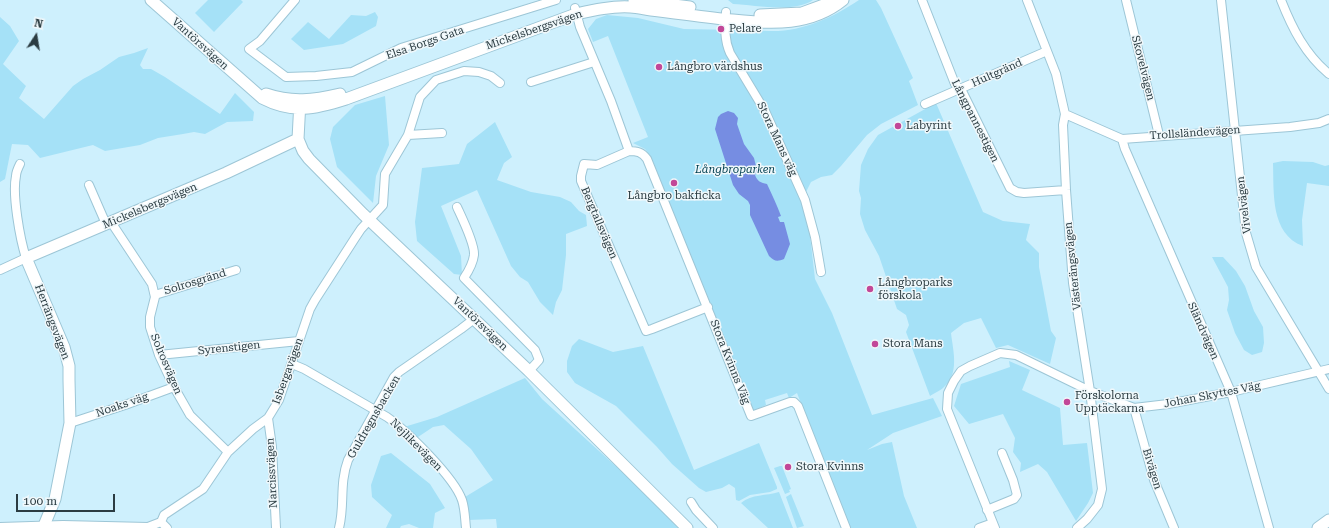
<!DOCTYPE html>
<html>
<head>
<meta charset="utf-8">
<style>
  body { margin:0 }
  #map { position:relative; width:1329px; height:528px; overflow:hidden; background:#cef0fd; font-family:"Roboto Serif",serif }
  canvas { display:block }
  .north { position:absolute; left:16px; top:16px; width:40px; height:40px; -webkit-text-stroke:3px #f0f8fb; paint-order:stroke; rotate:12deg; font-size:11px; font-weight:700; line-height:16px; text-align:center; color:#2b3c42 }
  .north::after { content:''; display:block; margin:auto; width:14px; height:18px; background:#2b3c42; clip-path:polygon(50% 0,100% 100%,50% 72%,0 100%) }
  .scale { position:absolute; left:16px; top:494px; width:99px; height:18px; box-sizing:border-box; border:2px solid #2b3c42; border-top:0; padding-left:5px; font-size:12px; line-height:14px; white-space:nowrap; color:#2b3c42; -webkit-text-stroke:3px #f0f8fb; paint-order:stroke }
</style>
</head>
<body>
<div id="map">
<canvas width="1329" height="528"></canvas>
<div class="north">N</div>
<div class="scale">100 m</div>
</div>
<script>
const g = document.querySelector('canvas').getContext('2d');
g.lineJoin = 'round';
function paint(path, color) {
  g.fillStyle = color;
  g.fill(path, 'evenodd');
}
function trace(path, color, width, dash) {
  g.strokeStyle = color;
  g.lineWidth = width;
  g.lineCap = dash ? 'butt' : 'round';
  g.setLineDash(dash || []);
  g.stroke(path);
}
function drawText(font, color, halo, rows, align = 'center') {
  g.font = font + ' "Roboto Serif",serif';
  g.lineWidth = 3;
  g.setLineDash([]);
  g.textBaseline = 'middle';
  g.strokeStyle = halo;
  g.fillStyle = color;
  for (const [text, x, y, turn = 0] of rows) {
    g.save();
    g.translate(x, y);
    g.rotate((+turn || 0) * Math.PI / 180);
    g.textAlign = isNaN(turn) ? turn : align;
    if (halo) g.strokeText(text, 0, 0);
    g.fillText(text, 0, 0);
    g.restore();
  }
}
paint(new Path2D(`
  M208,0h33l2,2 -29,30 -19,-19z
  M728,0h85c-18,13 -58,5 -80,4z
  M859,0h17l5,8 32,70 -4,3 9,24 -37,19 -14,11 -26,31 -9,9 -11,2 -10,5 -9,18 7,27 6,52 17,34 40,102 61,-17 9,18 -49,17 -26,17 15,-6 10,-2 12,54 13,32h-68l-52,-135 -8,5 -2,-5 -22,7 1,5 -13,6 -102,-254 -6,-8 -12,-6 15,-6 -40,-101 -15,6 -5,-13 8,-10 11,-4 31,3 46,11 54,1v-1c10,1 21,2 31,2 33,1 63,-13 90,-31z
  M375,12l3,5 -2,9 -33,18 -39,6 -13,-11 17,-17 21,17 22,-24 15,1z
  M0,17l10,9 9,15 -16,23 23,22 -7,12 25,21 29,-33 10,-7 17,-9 19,-13 15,-4 14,-5 -8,17 3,4h8l14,8 55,37 15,-21 19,19 -1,9 -26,1 -22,12 -11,-2 -11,2 -25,4 -18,7 -35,6 -12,-6 -53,13 -12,-13 -16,-1 -7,35 -5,3z
  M385,96l4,49 -13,31 -3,27 -36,-36 -7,-28 3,-12 22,-22z
  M936,103l47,109 20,9 27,3 -4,16 13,13v14l12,64 5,7 -6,26 -42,-19 -12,3 -15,-30 -17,5 -13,10c2,18 9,41 -8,55 -3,3 -9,5 -13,8l-24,-64 3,-7 -3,-10 -9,-6 -18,-53 -14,-26 -5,-16 1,-16 -2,-7 2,-26 7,-16 10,-14z
  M495,122l17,35 -8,6 -7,17 34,12 29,5 11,5 8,9 7,4 1,11 -21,8v21l-4,35 -6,12 -3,13 -13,-13 -12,-20 -8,-5 -9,-11 -34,-76 -36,16 20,50 1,19 -8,-1 -37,-33 -2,-19 7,-54 37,-4 8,-20z
  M1283,161l30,1 12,4 4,-1v21l-22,-3 -5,37 1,26c-33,-12 -29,-54 -30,-83z
  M1212,257h11l13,14 9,15 9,25 9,16 1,16 -2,9 -10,3 -8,-5 -9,-17 -8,-23 2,-10 -1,-13z
  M579,339l34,13 30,-6 51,124 65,-27 18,44v2l-7,3 -20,3 -11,6 -3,-1 -1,-12 -6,-4 -7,4 -16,4 -7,-4 -27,-24 -15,-17 -41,-41 -41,-23 -8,-11v-11l5,-15z
  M1009,361l21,9 -8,20 38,18 3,37 24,-2 6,50 -5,10 -12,18 -29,-49 -9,-8 -18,8 1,-9 -8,-11 2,-14 -12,-24 -34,10 -15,-18 7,-22 49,-17z
  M525,378l17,21 102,93 34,36h-181l-1,-9 -28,1 -3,-23 28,-17 -22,-31 -27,-24 -11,2 -18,12 -11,-12 33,-10z
  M391,453l39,31 15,24 -10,5 -2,15h-14l-10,-4 -8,2 -1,2h-14l6,-13 -20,-18 -1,-12 10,-29z
  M780,466h2l9,23 -2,1 1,2 -5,2 -11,-26z
  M779,492l14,36h-25l-27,-25c11,-9 25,-7 38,-11z
  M791,494l13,32 -7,2 -11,-31z`), '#a5e1f7');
paint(new Path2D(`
  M728,111l6,2 4,5 -1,6 7,20 10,14 2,8 2,3 -3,6c2,6 6,8 12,9 5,11 10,21 14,32l-3,1 2,5h4l6,22 -6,15c-7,3 -10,2 -15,-3l-19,-41v-10l-2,-4 -9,-7 -6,-9 -18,-56 3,-12 3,-3z`), '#768de2');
const street = new Path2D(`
  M295,0l-35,41 -11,8 37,28 30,-1 36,-4 49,-24 155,-48
  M922,0l33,84 8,9 47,95 7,4 7,1 42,-3
  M1027,0l29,74 9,40 -2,11 3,65 7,93 17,108 12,98 -4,16 -11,14 -10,9
  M1126,0l33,135
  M1221,0l25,233 10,34 73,122
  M1281,0c11,28 24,54 48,74
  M575,8l5,19 31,74 18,50 -32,14 -13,-1 -3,12v5l65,150 6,-2 56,-22
  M726,12c-1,15 -2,27 4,41l35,58 40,89 10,37 6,35
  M531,82l63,-20
  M925,104l122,-53
  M1065,114l57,25 168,-12 29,-4 10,-4
  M408,135l34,-2
  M1122,139l3,10 106,243 38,136
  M629,151c8,0 13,1 18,8l104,257 39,-14h4l4,4 48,122
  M89,185l17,39
  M457,207c5,11 18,37 17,48 -1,8 -6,17 -10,23l71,72 4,10 -10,11
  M111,222l41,62 3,13 -5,20v10l9,28 15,32 16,28 38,37
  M0,270l26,-12c-6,-19 -14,-63 -10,-82 0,-4 2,-8 4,-12
  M155,295l81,-25
  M159,355l140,-14
  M292,364l12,5 83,48c20,14 67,60 75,83 3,9 3,19 4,28
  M1134,408l20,72 20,48
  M268,418l4,29 4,81
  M70,423l55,-18 49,-18
  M691,502l5,8 17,18
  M987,510l27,-11 3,-4 -4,-15 -11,-27
  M161,522l6,6
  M0,527l63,-2 85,2 13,-5 3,-7 39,-26 25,-37 25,-23 15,-11 11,-18 31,-91 5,-9 40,-62 6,-9 22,-24 2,-31 23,-39 12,-38 16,-17 28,-9 15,1 12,4 9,7
  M339,528c6,-23 0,-44 9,-68l46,-83 5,-5 62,-43 13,-10
  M979,528l14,-5
  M995,528l-48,-119 1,-16 6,-12 7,-10 9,-5 30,-13 16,2 74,36 44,17 34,-4 63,-12 98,-23`);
const secondary = new Path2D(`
  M151,0l111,98c31,16 53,11 84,1l230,-85c18,-4 36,-8 54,-7 7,0 14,2 21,3 28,3 55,8 82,10 39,4 78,6 110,-20
  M634,0l56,7
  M760,15l42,-2 27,-10
  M266,94c26,9 48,6 74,0
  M300,101l-2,38 5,12 6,8 54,55 166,157 158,157
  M43,528l12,-29 15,-76 -1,-43v-14l-5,-19 -38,-89 200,-85 72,-34
  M1318,528l11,-8`);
trace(street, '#9dc6d6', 10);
trace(secondary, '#9dc6d6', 13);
trace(street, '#fff', 8);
trace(secondary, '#fff', 11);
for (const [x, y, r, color] of [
  [721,29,4,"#c24798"],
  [659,67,4,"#c24798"],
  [898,126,4,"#c24798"],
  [674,183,4,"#c24798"],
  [870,289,4,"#c24798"],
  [875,344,4,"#c24798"],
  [1067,402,4,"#c24798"],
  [788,467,4,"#c24798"]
]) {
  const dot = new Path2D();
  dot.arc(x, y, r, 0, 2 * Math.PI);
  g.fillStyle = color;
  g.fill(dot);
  trace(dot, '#f0f8fb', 1.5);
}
drawText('11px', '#2b3c42', '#f0f8fb', [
  ["Pelare",729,29],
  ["Långbro värdshus",667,67],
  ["Labyrint",906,126],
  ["Långbro bakficka",674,196,"center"],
  ["Långbroparks",878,283],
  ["förskola",878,296],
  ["Stora Mans",883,344],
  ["Förskolorna",1075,396],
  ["Upptäckarna",1075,409],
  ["Stora Kvinns",796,467]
], 'left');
drawText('11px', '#2b3c42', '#f0f8fb', [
  ["Mickelsbergsvägen",534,30,-19],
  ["Elsa Borgs Gata",425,43,-19],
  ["Vantörsvägen",200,44,42],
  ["Skovelvägen",1143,68,76],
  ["Hultgränd",997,73,-24],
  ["Långpannestigen",975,121,63],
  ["Trollsländevägen",1195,133,-4],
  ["Stora Mans väg",777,139,65],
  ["Vivelvägen",1244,205,-97],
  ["Mickelsbergsvägen",150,206,-23],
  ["Bergtallsvägen",599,223,67],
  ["Västerängsvägen",1073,266,-96],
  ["Solrosgränd",195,282,-17],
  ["Herrängsvägen",52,322,69],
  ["Vantörsvägen",480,324,44],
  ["Sländvägen",1203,331,66],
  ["Syrenstigen",229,348,-6],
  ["Stora Kvinns Väg",730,362,68],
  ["Solrosvägen",166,364,67],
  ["Isbergavägen",288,371,-70],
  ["Johan Skyttes Väg",1212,395,-11],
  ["Noaks väg",122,405,-19],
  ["Guldregnsbacken",374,417,-60],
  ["Nejlikevägen",416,445,45],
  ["Bivägen",1152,469,73],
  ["Narcissvägen",272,473,-93]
]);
drawText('italic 11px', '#003f50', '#f0f8fb', [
  ["Långbroparken",735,170]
]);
</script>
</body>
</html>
